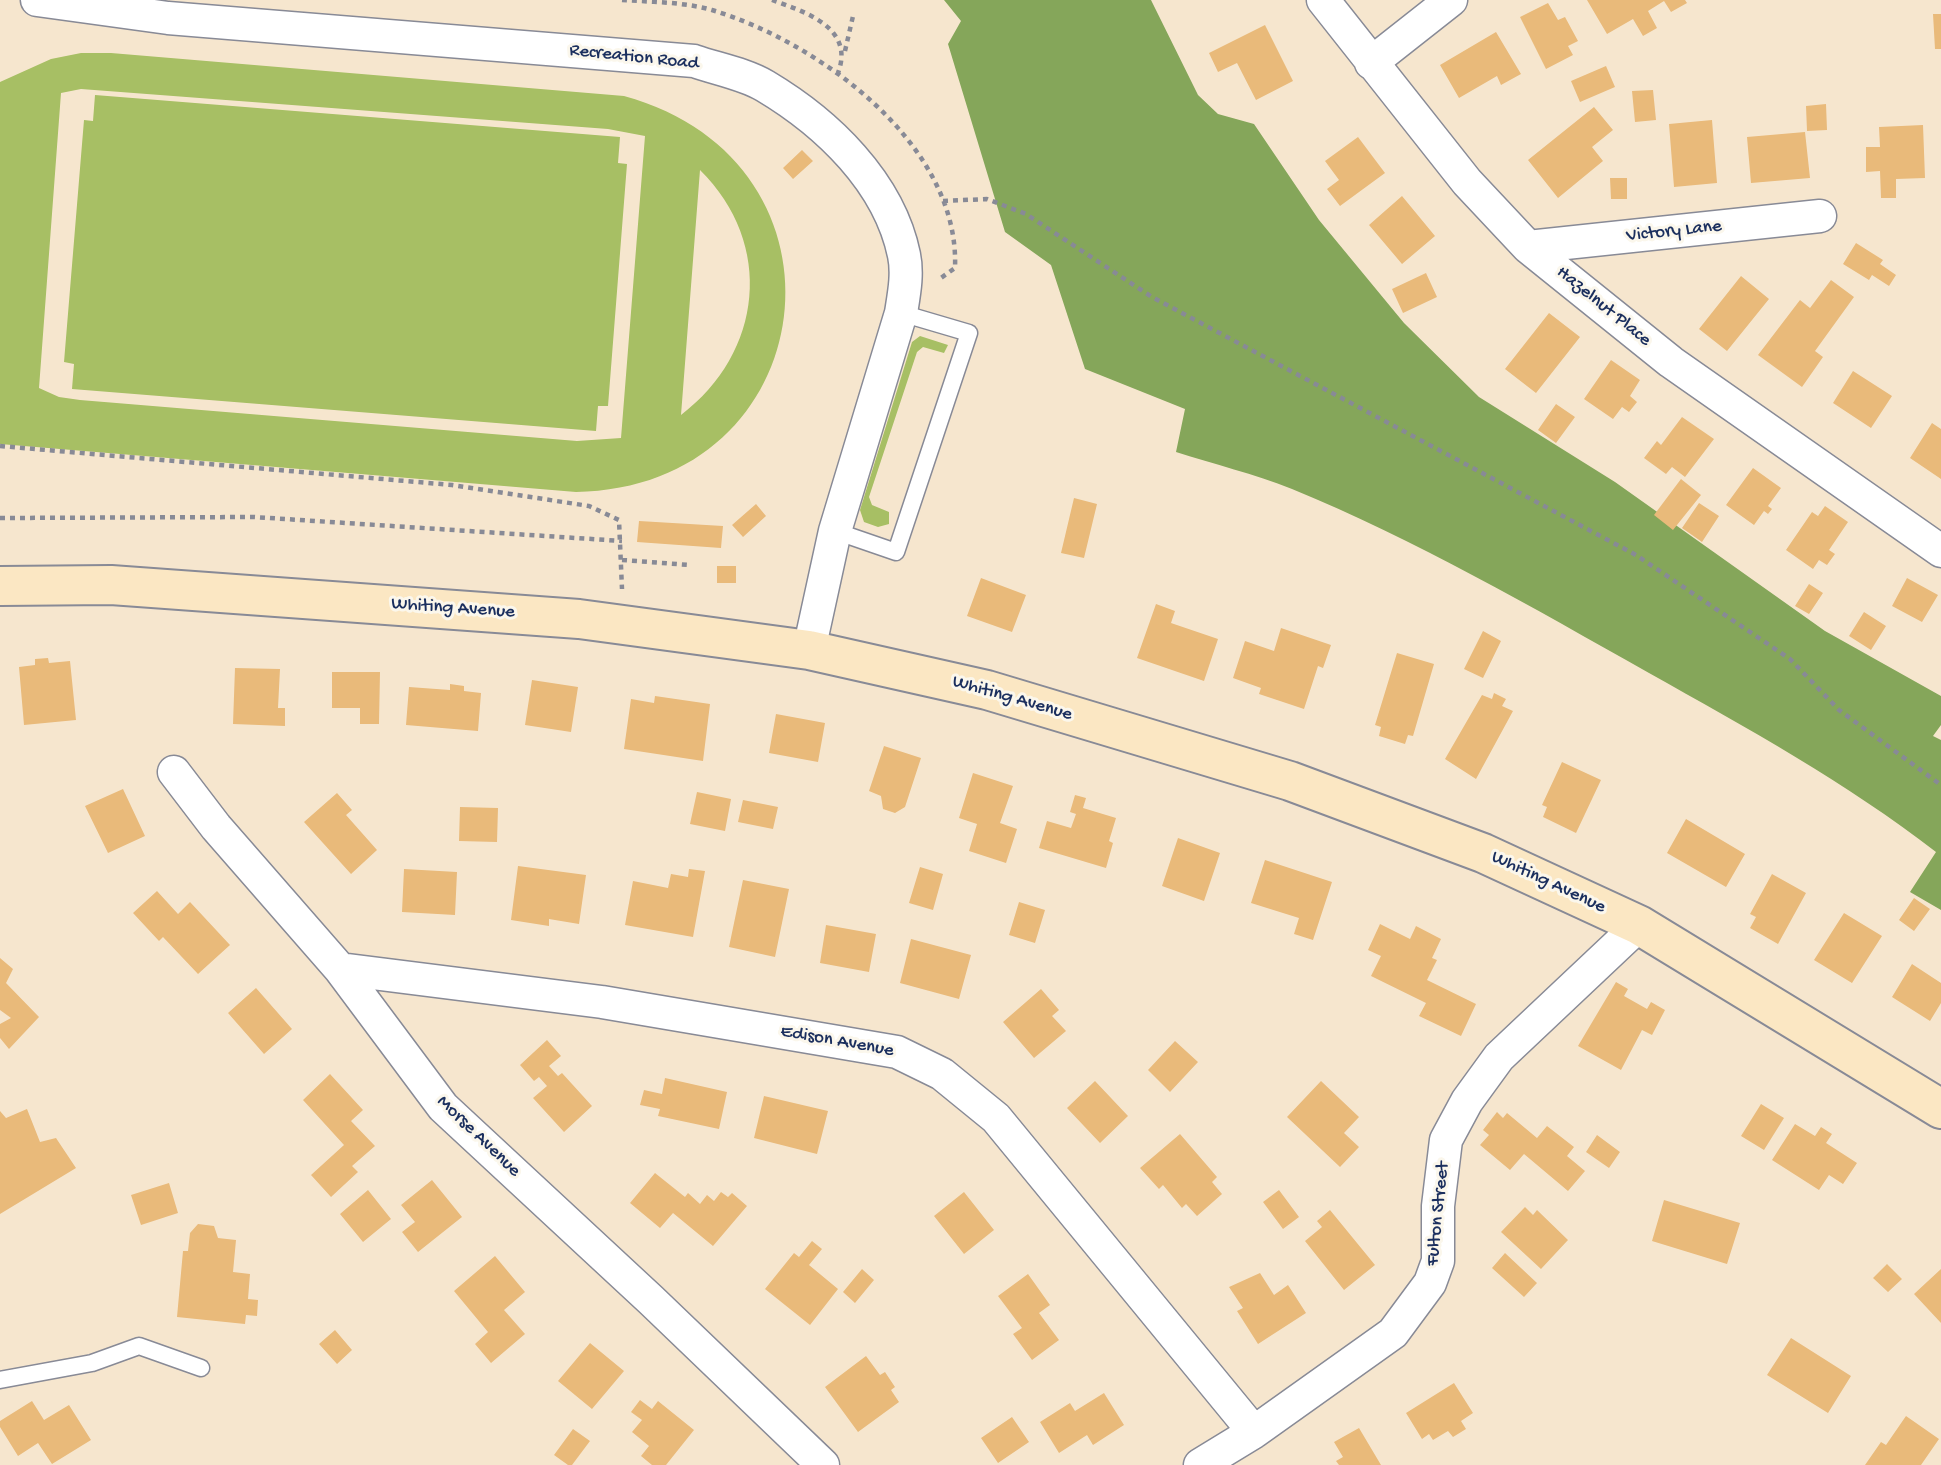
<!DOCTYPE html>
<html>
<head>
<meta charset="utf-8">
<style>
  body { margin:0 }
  canvas { display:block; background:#f6e6ce }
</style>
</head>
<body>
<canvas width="1941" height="1465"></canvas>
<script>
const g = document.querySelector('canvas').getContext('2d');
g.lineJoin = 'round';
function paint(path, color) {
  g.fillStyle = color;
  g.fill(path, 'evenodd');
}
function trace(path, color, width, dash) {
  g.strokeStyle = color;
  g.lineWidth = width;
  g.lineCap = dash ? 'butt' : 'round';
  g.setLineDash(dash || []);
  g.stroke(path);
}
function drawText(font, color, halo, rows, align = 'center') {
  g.font = font + ' "Gochi Hand",sans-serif';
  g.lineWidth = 6;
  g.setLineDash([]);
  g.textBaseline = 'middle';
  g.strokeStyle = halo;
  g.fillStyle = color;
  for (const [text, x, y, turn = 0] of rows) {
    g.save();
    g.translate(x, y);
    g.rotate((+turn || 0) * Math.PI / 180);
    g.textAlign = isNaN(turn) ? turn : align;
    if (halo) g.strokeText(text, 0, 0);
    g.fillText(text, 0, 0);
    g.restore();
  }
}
paint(new Path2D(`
  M81,53h30l513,43c242,66 201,392 -48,396l-576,-48v-362l51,-23zM81,89l527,40 37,7 -24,302 -44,3 -497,-41 -21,-3 -20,-9 22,-295zM700,170c75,74 63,183 -19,245z
  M95,95l525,42 -2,26 9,1 -19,242h-10l-2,25 -524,-42 2,-25 -10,-2 20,-242 9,1z
  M920,336l28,9 -4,8 -21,-6 -6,5 -48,145 3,8 17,7v12l-11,3 -14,-5 -4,-12 52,-168z`), '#a7bf64');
paint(new Path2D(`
  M944,0h207l47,95 20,19 36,10 65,96 85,103 75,74 136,85 210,149 116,65v29l-8,11 8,4v170l-31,-18 26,-40c-89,-69 -189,-124 -287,-179 -117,-66 -233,-133 -357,-184 -38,-15 -78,-25 -116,-37l9,-43 -100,-40 -34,-104 -46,-33 -57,-188 13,-23z`), '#85a65a');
paint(new Path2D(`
  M1587,0h98l2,3 -16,9 -7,-11 -16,10 9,17 -14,8 -10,-17 -26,15z
  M1548,3l10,17 7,-3 13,24 -10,5 5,9 -27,14 -26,-52z
  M1933,14h8v35h-6z
  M1265,25l28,56 -37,19 -19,-37 -19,9 -9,-19z
  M1496,32l25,42 -20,11 -4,-9 -38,22 -19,-33z
  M1606,66l9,21 -35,15 -9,-21z
  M1653,90l3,30 -21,2 -3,-31z
  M1826,104l1,26 -20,1 -1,-25z
  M1594,107l19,23 -21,17 11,14 -45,37 -30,-38z
  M1712,120l5,63 -43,4 -5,-63z
  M1923,125l2,53 -29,1v19h-15l-1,-27 -14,1v-25h14l-1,-20z
  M1805,132l5,46 -59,5 -4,-46z
  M1358,137l27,36 -45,33 -13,-17 12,-9 -14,-19z
  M802,150l11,11 -20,18 -10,-11z
  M1610,178h17v21h-16z
  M1402,196l33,40 -33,28 -33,-39z
  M1856,243l27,17 -3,4 16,11 -7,11 -17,-11 -3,5 -26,-16z
  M1426,273l11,24 -34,16 -11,-24z
  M1741,276l28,23 -42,52 -28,-22z
  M1831,280l23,17 -39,54 8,6 -21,30 -44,-32 42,-55 10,8z
  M1549,313l31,24 -44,56 -31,-24z
  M1611,360l29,20 -10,16 7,6 -8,10 -7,-5 -9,12 -29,-20z
  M1853,371l39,25 -21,32 -38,-25z
  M1556,404l19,13 -19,26 -18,-13z
  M1682,417l32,22 -29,38 -13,-10 -6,7 -22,-16 13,-17 4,4z
  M1932,423l9,6v50l-31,-21z
  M1753,468l28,20 -13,18 4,3 -4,5 -4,-3 -10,14 -28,-20z
  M1681,479l20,16 -28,35 -19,-15z
  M1074,498l23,6 -13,54 -23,-5z
  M1699,503l20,13 -17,26 -20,-14z
  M756,504l10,12 -23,21 -11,-12z
  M1825,506l23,16 -19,28 6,4 -8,11 -8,-5 -6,9 -27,-19 26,-38 6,4z
  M639,521l84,5 -2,22 -84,-6z
  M717,566h19v17h-19z
  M981,578l45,17 -14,37 -45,-16z
  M1907,578l31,17 -16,27 -30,-16z
  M1809,584l14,9 -14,21 -14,-8z
  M1156,604l19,7 -4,12 47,16 -14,42 -67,-23z
  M1864,612l22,14 -15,24 -22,-14z
  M1281,628l50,17 -8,23 -5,-2 -14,43 -45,-15 2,-6 -28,-10 12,-37 29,10z
  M1483,631l18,10 -18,37 -19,-9z
  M1397,653l37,11 -21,72 -5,-1 -3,9 -26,-8 2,-9 -6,-2z
  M48,658l1,5 21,-2 6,59 -52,5 -5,-58 16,-2v-6z
  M235,668l45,1 -2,39h7v18l-52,-2z
  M332,672h48l-1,52h-19v-16h-28z
  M532,680l46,7 -7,45 -46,-7z
  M450,684l14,2v5l17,2 -3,38 -72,-6 3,-38 41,3z
  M1494,693l12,6 -4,7 11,5 -37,68 -31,-20 37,-64 10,4z
  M655,696l55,8 -7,57 -79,-12 7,-50 23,4z
  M776,714l49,9 -7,39 -49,-9z
  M884,746l37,12 -16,49 -10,6 -12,-4 -2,-13 -12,-5z
  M1562,762l39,18 -25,53 -33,-16 4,-10 -5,-2z
  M973,773l40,13 -13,37 17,6 -11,34 -37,-12 8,-27 -18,-6z
  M123,789l22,47 -37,17 -23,-47z
  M697,792l34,7 -6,32 -35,-7z
  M337,793l15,17 -6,5 31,35 -26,24 -47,-52z
  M1075,795l11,3 -3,10 33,10 -7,23 4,2 -7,25 -67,-20 8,-27 24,7 5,-14 -6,-2z
  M743,800l35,7 -5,22 -35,-7z
  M460,807l38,1 -1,34 -38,-1z
  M1686,819l59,35 -19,33 -59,-34z
  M1178,838l42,15 -16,48 -42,-15z
  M1265,860l67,22 -19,58 -19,-6 5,-16 -48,-15z
  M518,866l68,9 -7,49 -30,-5v7l-38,-6z
  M920,867l23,7 -10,36 -24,-7z
  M404,869l53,3 -2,43 -53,-3z
  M689,869l16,2 -12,66 -68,-12 8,-44 35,7 3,-14 17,3z
  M1772,874l34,19 -28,51 -28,-16 6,-11 -6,-3z
  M743,880l46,9 -14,68 -46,-10z
  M157,891l21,23 12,-12 40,43 -32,29 -35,-37 -4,4 -26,-28z
  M1914,898l16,11 -16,22 -15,-11z
  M1019,902l26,8 -10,33 -26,-8z
  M1844,913l38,23 -30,47 -38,-23z
  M1380,924l30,15 6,-13 25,13 -9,19 5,2 -10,20 49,24 -15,32 -42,-20 7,-13 -55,-27 10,-20 -13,-6z
  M826,925l50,9 -7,38 -49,-9z
  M911,939l60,16 -12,44 -59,-16z
  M0,958l13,11 -7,14 33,34 -30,32 -9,-11v-14l11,-6 -11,-8z
  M1912,964l29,19v20l-11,18 -38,-24z
  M1616,982l12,7 -4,7 23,13 4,-7 14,8 -13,25 -10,-5 -21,40 -43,-24z
  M256,988l36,41 -28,25 -36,-41z
  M1041,989l18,21 -7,6 14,15 -32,27 -31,-36z
  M547,1040l14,16 -12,10 9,10 4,-3 30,33 -28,26 -31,-34 14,-12 -8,-9 -5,4 -14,-16z
  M1175,1041l23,21 -28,30 -22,-22z
  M330,1074l33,36 -12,11 24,25 -23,20 6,6 -27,25 -20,-22 33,-30 -41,-45z
  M665,1078l62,14 -8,37 -61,-13 2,-7 -20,-4 4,-15 18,4z
  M1095,1081l33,35 -28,27 -33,-35z
  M1321,1081l38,36 -15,16 15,14 -19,20 -53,-50z
  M764,1096l64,15 -11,43 -63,-16z
  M1761,1104l23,14 -20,32 -23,-14z
  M27,1109l13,33 16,-4 20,30 -76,46v-103l6,7z
  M1497,1112l6,6 4,-5 30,25 10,-12 27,21 -7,9 18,15 -17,20 -44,-37 -14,16 -30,-25 9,-10 -6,-5z
  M1795,1124l20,12 6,-9 11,7 -6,9 31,20 -14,21 -14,-9 -10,15 -47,-30z
  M1180,1134l37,43 -5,5 10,12 -25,22 -11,-12 -4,4 -19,-23 -4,4 -19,-21z
  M1597,1135l23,17 -11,16 -23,-16z
  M655,1173l30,24 3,-4 12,11 7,-9 7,6 7,-9 7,5 4,-4 15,13 -34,40 -40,-33 -13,15 -30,-25z
  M432,1180l30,37 -44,35 -16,-20 13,-10 -14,-17z
  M169,1183l9,30 -37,12 -10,-30z
  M368,1190l23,29 -28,23 -23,-28z
  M1279,1190l20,27 -16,12 -20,-27z
  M964,1192l30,38 -30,24 -30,-38z
  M1664,1200l76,23 -13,41 -75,-23z
  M1525,1207l8,8 4,-5 31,30 -27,29 -40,-37z
  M1330,1210l45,55 -31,25 -39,-49 17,-14 -5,-6z
  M198,1224l16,2 4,12 18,2 -3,32 17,2 -2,25 10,1 -1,16 -11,-1 -1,9 -68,-7 6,-66h5l2,-18z
  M812,1241l10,8 -13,16 29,24 -28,36 -45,-36 29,-36 5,4z
  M1505,1253l32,30 -13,14 -32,-29z
  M495,1256l30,36 -21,18 21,24 -34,29 -16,-19 13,-12 -34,-41z
  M1887,1264l15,15 -14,13 -15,-14z
  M862,1269l12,11 -19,23 -12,-11z
  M1941,1269v54l-27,-29z
  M1260,1273l14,22 14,-10 18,28 -48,31 -21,-33 6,-3 -14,-21z
  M1028,1274l22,31 -11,8 20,27 -27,20 -19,-26 9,-6 -24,-32z
  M335,1330l17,20 -15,14 -18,-20z
  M1791,1338l60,38 -23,37 -61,-38z
  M590,1343l34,28 -32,38 -34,-28z
  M866,1356l14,19 5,-3 10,15 -4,3 8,12 -41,30 -33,-45z
  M1454,1383l19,30 -12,8 5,8 -13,8 -5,-6 -15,9 -4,-6 -7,5 -16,-26z
  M1104,1393l20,32 -31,20 -6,-10 -28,18 -19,-31 30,-19 5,8z
  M640,1400l12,9 6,-8 36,29 -28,35h-14l-11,-9 8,-10 -17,-14 10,-12 -11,-8z
  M32,1401l12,19 25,-15 22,35 -39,24 -14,-21 -20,13 -18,-29v-6z
  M1906,1416l33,23 -18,26h-56l16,-23 5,3z
  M1012,1417l17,25 -31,21 -17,-25z
  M1359,1428l22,37h-42l-3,-4 7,-4 -9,-15z
  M573,1429l17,12 -18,24h-4l-14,-10z`), '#e9ba7a');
const lane = new Path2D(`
  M835,531l61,21 73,-219 -68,-20
  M0,1380l92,-17 47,-17 62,22`);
const street = new Path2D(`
  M37,0l131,18 526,43c23,8 51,13 71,25 62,37 124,96 139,169 4,19 0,39 -3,58l-66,218 -26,119
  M1323,0l144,182 61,65 143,115 270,189
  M1371,63l80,-63
  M1528,247l292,-31
  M174,772l42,55 124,142 103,138 208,193 172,165
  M340,969l262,33 295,50 45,22 54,44 258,314
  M1200,1465l54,-33 139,-99 37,-50 8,-22v-55l8,-66 21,-39 32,-44 140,-132`);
const secondary = new Path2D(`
  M0,586l111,-1 468,34 230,31 178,40 303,91 193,72 156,72 302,184`);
trace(lane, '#888a96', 19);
trace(street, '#888a96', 35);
trace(secondary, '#888a96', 42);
trace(new Path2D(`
  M622,0c30,2 62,2 90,10 106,32 248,134 243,258l-17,12
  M772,0c34,12 83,28 66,73
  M845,51l8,-35
  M943,201l44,-2 39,15 126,83 484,258 154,104 49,51 102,75
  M0,446l452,39 137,21 30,14 3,69
  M0,518l254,-1 368,24
  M622,560l68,5`), '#888a96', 4.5, [5, 5]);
trace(lane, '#fff', 16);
trace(street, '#fff', 32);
trace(secondary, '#fbe7c3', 38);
drawText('19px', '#1b2f5e', '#fbf7ec', [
  ["Recreation Road",634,58,6],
  ["Victory Lane",1674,232,-6],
  ["Hazelnut Place",1603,307,39],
  ["Whiting Avenue",453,609,4],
  ["Whiting Avenue",1012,699,16],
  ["Whiting Avenue",1548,883,25],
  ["Edison Avenue",837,1042,10],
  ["Morse Avenue",478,1137,44],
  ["Fulton Street",1439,1214,-84]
]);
</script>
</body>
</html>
